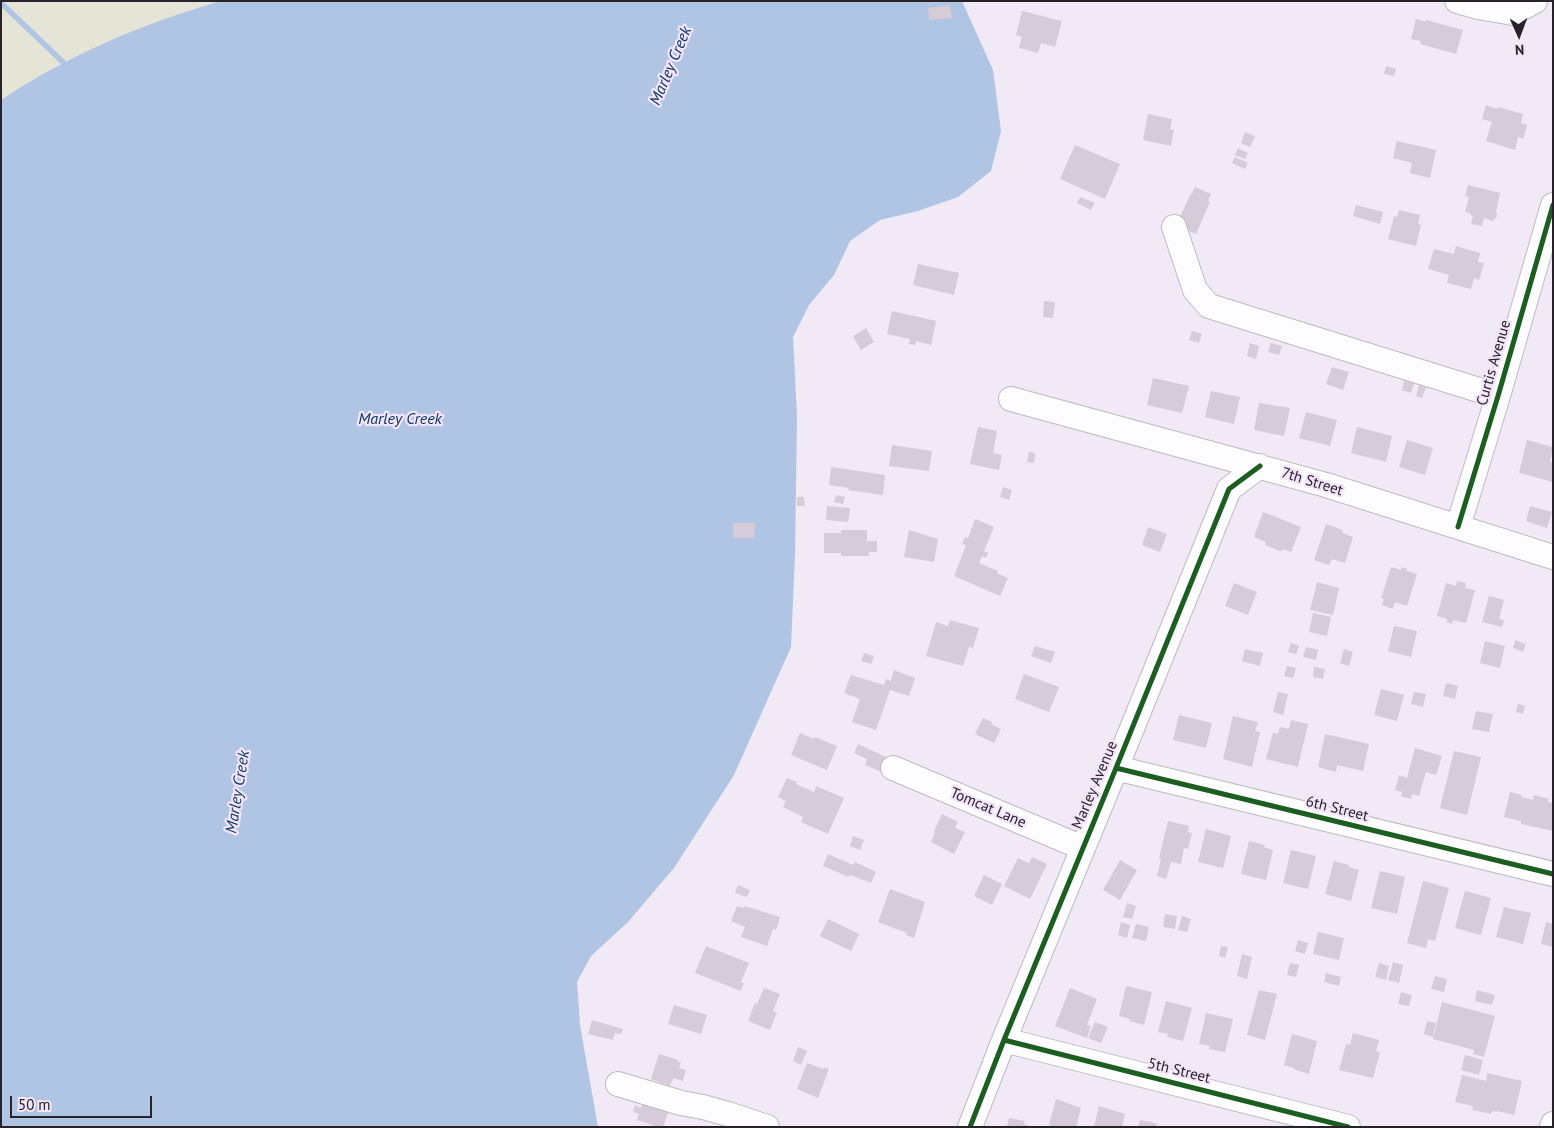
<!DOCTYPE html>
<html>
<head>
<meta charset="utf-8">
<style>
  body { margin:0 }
  #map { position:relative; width:1554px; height:1128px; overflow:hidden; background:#f1e9f5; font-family:"PT Sans",sans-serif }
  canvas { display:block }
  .frame { position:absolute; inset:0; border:2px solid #28222a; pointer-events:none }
  .north { position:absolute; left:1494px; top:10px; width:50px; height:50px; -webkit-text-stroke:4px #f3e4fa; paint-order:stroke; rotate:178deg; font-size:14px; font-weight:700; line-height:20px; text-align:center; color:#28222a }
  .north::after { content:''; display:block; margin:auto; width:18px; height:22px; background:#28222a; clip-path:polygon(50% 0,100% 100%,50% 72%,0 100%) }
  .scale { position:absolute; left:10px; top:1096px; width:142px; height:22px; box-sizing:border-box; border:2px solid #28222a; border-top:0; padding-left:6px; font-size:15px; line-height:18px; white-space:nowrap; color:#28222a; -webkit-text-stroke:4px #f3e4fa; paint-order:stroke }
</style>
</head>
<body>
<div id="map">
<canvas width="1554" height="1128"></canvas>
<div class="frame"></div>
<div class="north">N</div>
<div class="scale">50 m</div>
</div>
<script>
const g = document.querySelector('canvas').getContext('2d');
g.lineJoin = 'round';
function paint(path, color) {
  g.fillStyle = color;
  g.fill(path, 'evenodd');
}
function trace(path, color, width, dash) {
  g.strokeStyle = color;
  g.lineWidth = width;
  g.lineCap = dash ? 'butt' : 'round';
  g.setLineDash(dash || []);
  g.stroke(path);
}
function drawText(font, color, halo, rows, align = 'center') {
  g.font = font + ' "PT Sans",sans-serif';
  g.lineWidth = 4.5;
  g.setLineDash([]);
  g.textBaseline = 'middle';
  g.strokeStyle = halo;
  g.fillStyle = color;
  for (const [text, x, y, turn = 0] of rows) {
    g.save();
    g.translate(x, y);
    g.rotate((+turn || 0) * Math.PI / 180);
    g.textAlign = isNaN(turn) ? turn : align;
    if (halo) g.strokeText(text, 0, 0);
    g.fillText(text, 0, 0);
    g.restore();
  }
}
paint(new Path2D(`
  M1,1h220l-32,9 -126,52 -62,38z`), '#e4e5d6');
paint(new Path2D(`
  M221,1h741l31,69 8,61 -10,40 -33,26 -40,14 -38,9 -30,21 -16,34 -25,30 -16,32 4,79 -2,139 -4,92 -57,128 -60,93 -46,54 -37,34 -14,26 3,43 18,102h-597v-1027c67,-45 143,-77 220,-99z`), '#b0c4e4');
trace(new Path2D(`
  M1,3l62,59`), '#b0c4e4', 5.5);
paint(new Path2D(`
  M950,5l2,13 -23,2 -1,-12z
  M1022,11l40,10 -7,26 -14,-4 -3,10 -19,-5 3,-11 -6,-2z
  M1416,19l10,3v-2l37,10 -7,24 -36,-10 1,-3 -10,-2z
  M1386,66l10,3 -2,7 -10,-2z
  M1486,105l11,4 1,-2 25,7 -2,9 6,2 -4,14 -5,-2 -3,13 -29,-9 6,-19 -10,-3z
  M1148,114l24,5 -2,10 4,1 -3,16 -28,-6z
  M1245,132l10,4 -5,11 -9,-4z
  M1397,141l39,9 -6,28 -20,-5 2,-10 -19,-5z
  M1075,145l45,19 -15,35 -45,-20z
  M1238,148l10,5 -3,6 -10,-4z
  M1235,157l13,6 -3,6 -13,-6z
  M1468,185l32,8 -4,19 1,2 -1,4 -2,1 -1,2 -9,-3 -2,8 -11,-2 2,-8 -3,-1v-2l-5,-1 4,-15 -4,-1z
  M1195,187l16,7 -3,7 2,1 -14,32 -20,-8 15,-33 1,1z
  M1080,197l15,6 -4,7 -14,-7z
  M1356,205l27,7 -3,12 -27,-8z
  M1399,210l21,5 -2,9 3,1 -5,21 -28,-7 6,-23 3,1z
  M1456,246l24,7 -2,9 6,1 -5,17 -5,-2 -3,11 -24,-6 2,-8 -21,-6 6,-20 20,5z
  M918,264l41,9 -5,22 -41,-10z
  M1044,301l11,1 -2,16 -10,-1z
  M892,311l44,10 -5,24 -15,-4 -1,4 -6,-1 1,-5 -23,-5z
  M866,328l8,14 -13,8 -8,-14z
  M1192,331l10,3 -3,9 -10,-3z
  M1250,343l9,3 -3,13 -9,-3z
  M1271,343l11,3 -3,9 -11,-3z
  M1332,367l17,5 -6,18 -17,-6z
  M1153,378l36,8 -7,27 -35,-8z
  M1404,381l10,2 -3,10 -9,-3z
  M1419,385l7,2 -4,11 -6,-2z
  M1211,391l29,6 -6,27 -29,-7z
  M1259,403l31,5 -6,28 -30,-6z
  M1306,412l31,8 -7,26 -31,-8z
  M978,427l19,4 -4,22 9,2 -3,15 -29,-6z
  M1357,427l35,9 -6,26 -35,-9z
  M1407,440l26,8 -8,27 -26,-8z
  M1527,440l26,7 -3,15 3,1v19l-34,-9z
  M892,445l40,6 -3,20 -40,-5z
  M1029,452l6,1 -1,10 -7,-1z
  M831,467l54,8 -2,20 -35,-5 1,-2 -20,-3z
  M1003,487l9,3 -3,10 -9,-3z
  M836,495l9,2 -2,7 -9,-2z
  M797,497h7l1,9h-8z
  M827,506l23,2 -2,14 -22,-2z
  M1530,506l22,6 -5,16 -21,-7z
  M1263,512l38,15 -10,25 -8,-3 -1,2h-2l-15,-6 1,-3 -12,-5z
  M975,519l19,8 -10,24 4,2 -2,5 -4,-2 -3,7 19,8 -1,2 11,5 -8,18 -46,-20 12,-31 -4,-1 3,-7 3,1z
  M733,523h22l-1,15h-21z
  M1326,524l17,6 -1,3 11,4 -8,26 -13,-4 -3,6 -15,-5z
  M1148,527l19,7 -7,18 -18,-7z
  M841,530h26v11h10v11h-8v4h-28v-3h-17v-20h17z
  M909,530l29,9 -4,23 -30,-5z
  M1391,567l10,3 1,-3 5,2v2l10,3 -10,32 -12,-4 -2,7 -11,-4 2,-6 -3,-1z
  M1457,581l9,2 -1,5 10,2 -9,33 -13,-3 -1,4 -5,-2v-3l-10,-3 9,-33 10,3z
  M1317,582l22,6 -6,27 -23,-5z
  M1234,583l23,9 -9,23 -23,-9z
  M1489,596l15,4 -5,19 5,1 -2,7 -20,-5z
  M1313,613l18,4 -4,19 -18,-4z
  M950,620l29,8 -6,20 -4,-1 -6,19 -37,-10 10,-34 12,4z
  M1394,626l23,5 -6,26 -23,-6z
  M1515,640l11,4 -3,8 -10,-4z
  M1485,641l20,5 -5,22 -20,-5z
  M1291,643l8,3 -3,8 -8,-2z
  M1035,646l20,6 -4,11 -20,-7z
  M1306,647l12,3 -2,10 -13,-3z
  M1245,649l18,4 -3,13 -18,-5z
  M1344,649l9,3 -4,14 -9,-3z
  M864,653l10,3 -3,8 -10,-3z
  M1287,666l9,2 -3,10 -9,-2z
  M1314,667l11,2 -2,10 -10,-2z
  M894,670l21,8 -6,18 -19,-6 -14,40 -24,-8 8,-23 -16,-6 7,-18 33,10 2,-6 5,2z
  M1024,674l35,13 -10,25 -34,-13z
  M1446,683l12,3 -3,13 -12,-3z
  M1381,689l23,6 -7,26 -23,-6z
  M1278,692l10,2 -5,21 -10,-3z
  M1414,692l12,2 -3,13 -12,-3z
  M1518,704l7,2 -2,8 -7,-2z
  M1476,711l17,3 -4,18 -17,-3z
  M1179,715l33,8 -6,25 -33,-8z
  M1233,716l25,6 -3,9 5,1 -8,35 -29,-8z
  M983,718l9,4 -1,2 10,5 -7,14 -19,-9z
  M1291,720l17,4 -10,43 -32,-8 7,-26 5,1 2,-7 9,2z
  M800,733l14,6 1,-2 22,9 -10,24 -36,-15z
  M1325,734l44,10 -6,27 -26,-6 -1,7 -18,-5z
  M858,744l30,14 -6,14 -17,-7 2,-6 -13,-6z
  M1415,748l27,8 -6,19 -10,-3 -7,24 -7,-2 -1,5 -10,-3 1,-4 -7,-2 4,-15 8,3z
  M1454,751l27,6 -14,58 -27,-7z
  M787,778l10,4 -1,2 18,8 2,-6 28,12 -16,36 -27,-12 2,-5 -20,-10 3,-6 -8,-4z
  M1510,792l12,3 -1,2 12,3 1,-5 15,4 -1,3 5,1v28l-32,-7v-3l-17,-4z
  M942,814l16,8 -3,6 10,4 -11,22 -23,-12 4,-10 -1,-1z
  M1168,821l21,5 -1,6 4,1 -4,16 -4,-1 -3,16 -10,-2 -5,17 -9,-3 4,-17 -2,-1z
  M1206,829l25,7 -8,32 -25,-6z
  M853,836l11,4 -4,10 -10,-4z
  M1249,841l16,4 -1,2 9,3 -7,30 -25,-6z
  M1291,850l25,6 -8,33 -25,-6z
  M828,854l25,11 2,-3 21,10 -5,11 -21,-8 -1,2 -26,-11z
  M1032,857l15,7 -17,35 -26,-13 14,-28 11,5z
  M1120,860l17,10 -17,30 -17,-10z
  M1334,861l15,4v2l10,3 -8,31 -26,-7z
  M1380,871l25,6 -8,37 -26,-6z
  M984,875l18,9 -10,21 -18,-9z
  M1423,881l26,7 -14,53 -7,-2 -2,9 -19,-5z
  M738,885l12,5 -3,7 -12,-4z
  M890,889l35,13 -11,36 -8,-3 1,-2 -29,-11z
  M1465,891l26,7 -10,37 -26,-7z
  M1127,903l9,3 -4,13 -9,-2z
  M737,906l7,2 1,-2 35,11 -4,13 -3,-1 -6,17 -26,-9 4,-10 -14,-6z
  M1504,907l27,6 -8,31 -27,-7z
  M1165,914l12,2 -2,13 -12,-2z
  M1182,916l9,3 -4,13 -9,-2z
  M828,919l31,15 -8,17 -31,-15z
  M1121,922l9,3 -3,13 -9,-3z
  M1546,922l7,2v23l-12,-3z
  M1136,924l13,3 -3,14 -14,-3z
  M1318,932l26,6 -5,22 -26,-6z
  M1298,940l10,3 -3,11 -10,-3z
  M706,946l43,17 -8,19 3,1 -3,8 -46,-18z
  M1221,946l7,1 -3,11 -6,-2z
  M1242,954l10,3 -5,22 -10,-3z
  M1393,962l10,3 -4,18 -11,-3z
  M1290,963l9,2 -3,12 -9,-2z
  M1379,963l10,3 -3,14 -11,-3z
  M1326,973l15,4 -2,9 -15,-4z
  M1435,976l12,3 -3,13 -13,-3z
  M1126,986l26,6 -8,33 -15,-4 1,-2 -11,-3z
  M764,988l16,6 -7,17 4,1 -7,18 -22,-9 7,-18 2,1z
  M1070,988l27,11 -10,26 4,1 -4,12 -32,-12z
  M1259,990l18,4 -12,46 -18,-5z
  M1477,990l18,5 -3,10 -17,-4z
  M1401,992l11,3 -3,11 -11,-2z
  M1166,1001l26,7 -9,33 -16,-4 1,-3 -10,-2z
  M1442,1002l53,14 -11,41 -11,-3 1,-4 -41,-11z
  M674,1005l33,10 -6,19 -33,-10z
  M1206,1013l27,6 -8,33 -16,-3 1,-3 -11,-2z
  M592,1020l31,9 -2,5 -6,-1 -2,7 -25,-6z
  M1427,1021l9,2 -3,14 -9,-3z
  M1095,1022l13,5 -7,16 -13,-5z
  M1353,1033l26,7 -3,11 4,1 -7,26 -34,-8 7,-26 4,1z
  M1292,1034l25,7 -8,33 -13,-4 -2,-1v-1l-10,-3z
  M798,1047l9,4 -6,14 -8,-4z
  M659,1054l19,6v2h3l-2,6 7,2 -3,11 -10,-3 -3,8 -19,-7z
  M1465,1055l18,5 -4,15 -18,-5z
  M807,1063l16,6 1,-2 5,2 -11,29 -21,-9z
  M1487,1073l35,8 -8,34 -17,-4v1l-5,-1 -1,3 -19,-4 1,-4 -18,-4 7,-27 24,6z
  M1056,1099l25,9 -5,19h-22l-5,-2z
  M643,1101l26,9 -6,17h-5l-21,-7 2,-6 -6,-2 2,-7 6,3z
  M1099,1106l26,8 -3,13h-28z
  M1009,1118l16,3 -1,3 8,3h-25z
  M1140,1120l11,2 6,2 -1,3h-18z`), '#d6cbd8');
const minor = new Path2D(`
  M1457,1l21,6 35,6 22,-12
  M1174,227l21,63 14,16 289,90
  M1011,399l315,86 227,72
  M1458,527l40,-131 55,-191
  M893,768l190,80
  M1116,768l437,106
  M1004,1040l344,87
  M618,1084l63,19 22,4 25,7 39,13
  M970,1127l34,-87 112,-272 113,-279 31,-23
  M1552,1127l1,-3`);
trace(minor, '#bfb9c2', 26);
trace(minor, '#fdfcfe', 24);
trace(new Path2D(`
  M1458,527l40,-131 55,-191
  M1116,768l437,106
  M1004,1040l344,87
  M970,1127l34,-87 112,-272 113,-279 31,-23`), '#1b5e20', 5);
drawText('15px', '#28222a', '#f3e4fa', [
  ["Curtis Avenue",1494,363,-74],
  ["7th Street",1312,482,17],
  ["Marley Avenue",1095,785,-67],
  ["Tomcat Lane",988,808,23],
  ["6th Street",1337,809,14],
  ["5th Street",1179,1071,14]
]);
drawText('italic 16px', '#093768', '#f3e4fa', [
  ["Marley Creek",671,66,-67],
  ["Marley Creek",400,419],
  ["Marley Creek",238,792,-81]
]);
</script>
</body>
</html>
